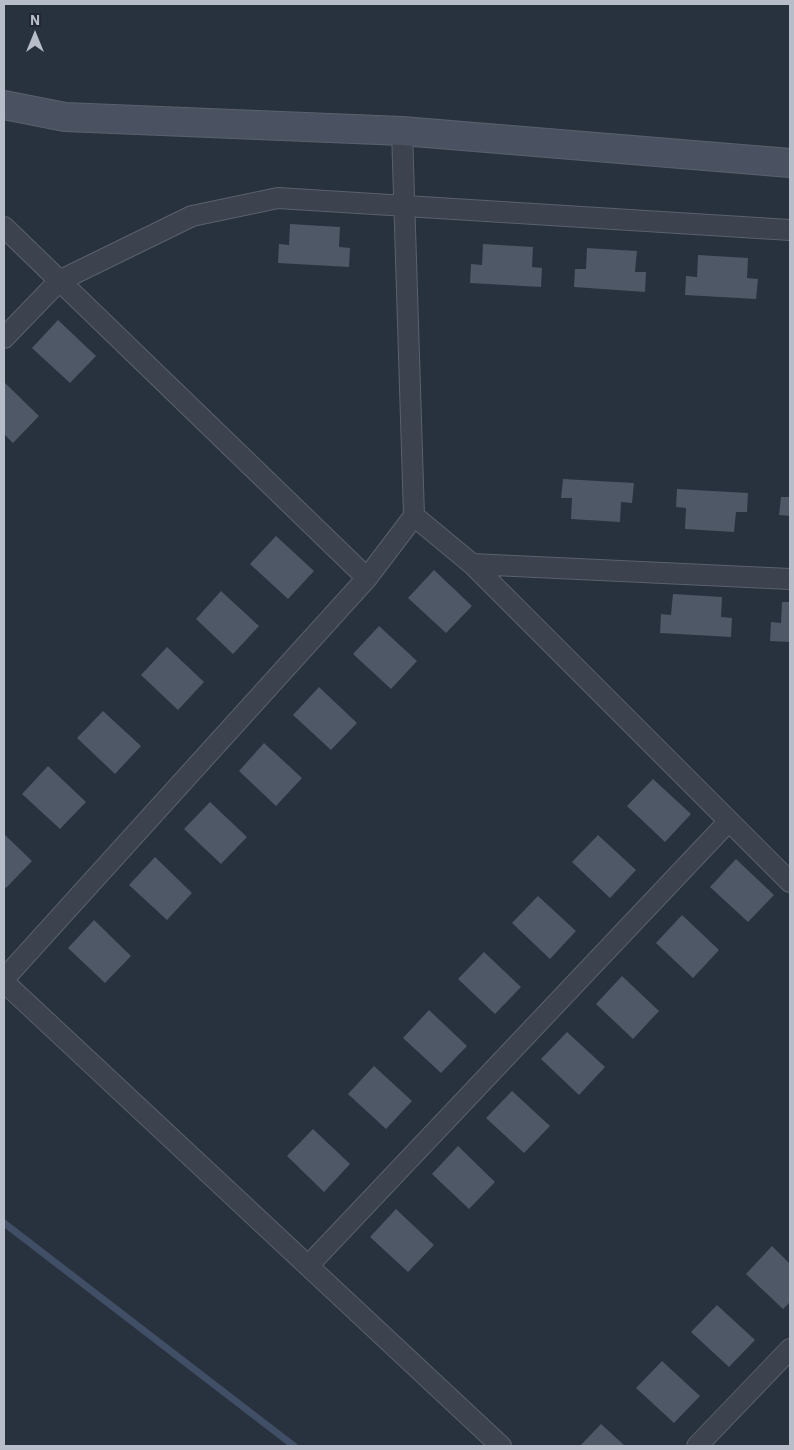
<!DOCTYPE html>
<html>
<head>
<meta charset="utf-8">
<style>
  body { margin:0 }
  #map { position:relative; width:794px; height:1450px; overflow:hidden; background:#28313e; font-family:"IBM Plex Sans",sans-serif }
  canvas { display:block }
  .frame { position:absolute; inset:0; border:5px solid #b8bec9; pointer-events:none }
  .north { position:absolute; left:10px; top:10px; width:50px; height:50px; -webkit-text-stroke:4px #212834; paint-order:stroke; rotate:0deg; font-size:14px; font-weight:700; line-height:20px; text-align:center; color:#b8bec9 }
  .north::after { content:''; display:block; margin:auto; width:18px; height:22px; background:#b8bec9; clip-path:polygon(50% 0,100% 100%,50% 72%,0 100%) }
</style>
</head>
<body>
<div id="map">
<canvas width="794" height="1450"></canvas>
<div class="frame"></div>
<div class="north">N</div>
</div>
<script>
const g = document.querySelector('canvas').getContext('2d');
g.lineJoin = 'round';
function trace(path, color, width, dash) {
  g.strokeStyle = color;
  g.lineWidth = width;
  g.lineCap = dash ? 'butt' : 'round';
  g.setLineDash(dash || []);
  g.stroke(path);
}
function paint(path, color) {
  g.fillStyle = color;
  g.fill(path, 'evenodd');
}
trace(new Path2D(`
  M4,1223l290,223`), '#404e66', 7);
paint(new Path2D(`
  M290,224l50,3 -1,20 11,1 -1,19 -71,-4 1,-19 10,1z
  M483,244l50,3 -1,20 10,1 -1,19 -71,-4 1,-19 11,1z
  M587,248l50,3 -2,21h11l-1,20 -71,-5 1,-18h11z
  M698,255l50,3 -1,20 11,1 -2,20 -71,-4 1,-19 11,1z
  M58,320l38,36 -26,27 -38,-35z
  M4,382l35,34 -26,27 -9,-9z
  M563,479l71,4 -2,20 -11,-1 -1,20 -49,-3 1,-21h-11z
  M677,489l71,4 -1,19h-11l-2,20 -49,-3 1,-21 -10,-1z
  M781,497h9v19l-11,-1z
  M276,536l38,35 -26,28 -38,-35z
  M434,570l38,36 -26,27 -38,-35z
  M221,591l38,35 -26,28 -37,-35z
  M673,594l49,3 -1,20 11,1 -1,19 -71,-4 1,-19 10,1z
  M782,602h8v40l-20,-1 1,-19 10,1z
  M379,626l38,35 -26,28 -38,-35z
  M167,647l37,35 -26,28 -37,-35z
  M319,687l38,36 -26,27 -38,-35z
  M103,711l38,35 -26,28 -38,-36z
  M264,743l38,35 -26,28 -37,-35z
  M48,766l38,36 -26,27 -38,-35z
  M653,779l38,35 -26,28 -38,-36z
  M210,802l37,35 -26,27 -37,-35z
  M4,834l28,27 -26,27 -2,-2z
  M598,835l38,35 -26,28 -38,-36z
  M155,857l37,36 -25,27 -38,-35z
  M736,859l38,36 -26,27 -38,-35z
  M538,896l38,35 -26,28 -38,-36z
  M682,915l37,35 -26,28 -37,-35z
  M94,920l37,36 -26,27 -37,-35z
  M484,952l37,35 -26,27 -37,-35z
  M622,976l37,35 -26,28 -37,-35z
  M429,1010l38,36 -26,27 -38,-35z
  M567,1032l38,35 -26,28 -38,-36z
  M374,1066l38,35 -26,28 -38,-35z
  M512,1091l38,35 -26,27 -38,-35z
  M313,1129l37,35 -26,28 -37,-36z
  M458,1146l37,36 -26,27 -37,-35z
  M396,1209l38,36 -26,27 -38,-35z
  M772,1246l18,18v38l-7,7 -37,-35z
  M717,1305l38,35 -26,27 -38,-35z
  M662,1361l38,35 -26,27 -38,-35z
  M601,1424l24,22h-45z`), '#4e5867');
const street = new Path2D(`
  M402,131l12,385 58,48 318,318
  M4,227l363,351
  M4,338l55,-57 133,-65 86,-18 512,32
  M472,564l318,15
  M4,979l363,-401 47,-62
  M4,982l497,464
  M308,1266l421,-445
  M697,1446l93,-97`);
const secondary = new Path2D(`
  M4,105l61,12 337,14 388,32`);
trace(street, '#5a616c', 22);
trace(secondary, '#5a616c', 30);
trace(street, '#3c434f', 20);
trace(secondary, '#4a5261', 28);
</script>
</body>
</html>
